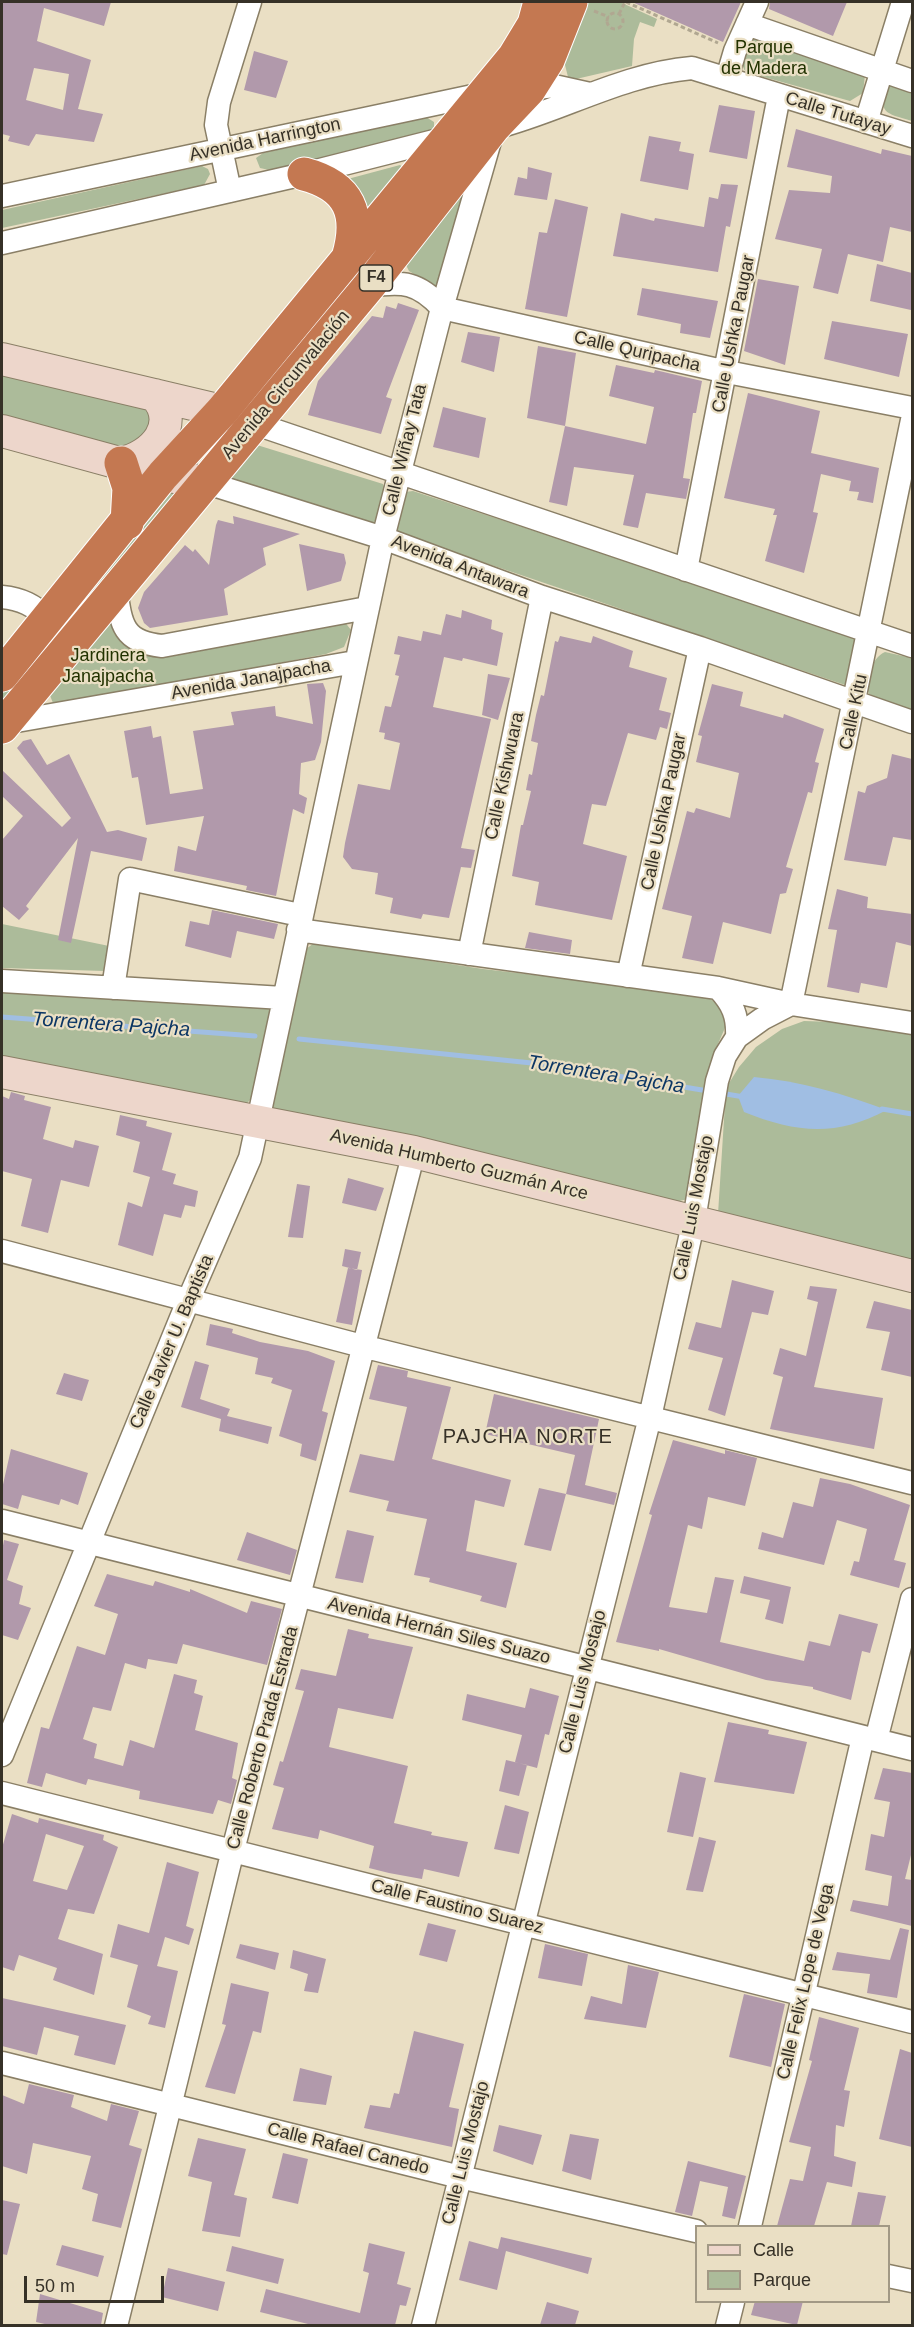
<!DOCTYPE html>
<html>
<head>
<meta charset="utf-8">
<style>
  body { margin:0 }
  #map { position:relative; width:914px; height:2327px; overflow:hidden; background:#eadfc4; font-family:Arial,sans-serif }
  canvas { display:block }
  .frame { position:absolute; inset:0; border:3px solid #363127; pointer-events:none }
  .legend { position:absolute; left:695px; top:2225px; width:195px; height:78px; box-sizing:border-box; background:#eadfc4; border:2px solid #a29985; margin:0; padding:8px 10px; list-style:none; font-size:18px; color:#363127 }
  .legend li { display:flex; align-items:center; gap:12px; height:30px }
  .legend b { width:30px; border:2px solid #a29985 }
  .scale { position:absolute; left:24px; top:2276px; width:140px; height:27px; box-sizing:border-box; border:3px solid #363127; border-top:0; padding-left:8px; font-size:18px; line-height:21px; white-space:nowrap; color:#363127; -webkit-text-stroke:4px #eadfc4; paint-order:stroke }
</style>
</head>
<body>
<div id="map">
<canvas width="914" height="2327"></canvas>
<div class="frame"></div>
<ul class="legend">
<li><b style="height:8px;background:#edd6cb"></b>Calle</li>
<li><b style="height:16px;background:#acbb9a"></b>Parque</li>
</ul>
<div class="scale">50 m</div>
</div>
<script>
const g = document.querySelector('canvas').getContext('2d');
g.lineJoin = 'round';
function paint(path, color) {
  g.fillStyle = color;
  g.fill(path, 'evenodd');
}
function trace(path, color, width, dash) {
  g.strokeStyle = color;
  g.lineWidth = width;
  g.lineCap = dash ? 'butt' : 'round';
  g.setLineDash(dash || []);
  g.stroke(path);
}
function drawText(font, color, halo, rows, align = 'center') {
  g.font = font + ' Arial,sans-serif';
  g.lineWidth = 4.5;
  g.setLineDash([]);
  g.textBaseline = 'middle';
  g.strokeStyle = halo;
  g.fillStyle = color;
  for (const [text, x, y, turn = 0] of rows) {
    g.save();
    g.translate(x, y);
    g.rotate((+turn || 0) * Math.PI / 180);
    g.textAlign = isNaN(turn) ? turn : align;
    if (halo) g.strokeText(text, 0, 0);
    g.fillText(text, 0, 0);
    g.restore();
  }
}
paint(new Path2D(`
  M587,2h33l37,17 -3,8 -14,-5 -6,17 -2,27 -56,13 -8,-2 -5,-20z
  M753,37l112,38 -2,18 -13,8 -104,-29c-9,-12 1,-24 7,-35z
  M889,83l23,6v32c-27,-8 -36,-8 -23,-38z
  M426,117l8,5v6l-7,7 -158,35 -9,-2 -4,-10 7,-5z
  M400,165l4,3 -38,46 -22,-34z
  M202,166l6,3 2,5 -6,11 -202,43v-18z
  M467,182l-29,104 -4,1 -25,-16 -4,-8z
  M2,370l141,34 15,13 -28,38 -128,-30z
  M257,445l126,39 2,5 -8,31 -5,3 -147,-43z
  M413,491l445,146 -10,49 -448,-152 -5,-8 10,-34z
  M167,492l8,2 -173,215v-16z
  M110,619l14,20 220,-18 7,9 -7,17 -18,7 -265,51 -8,-2 -4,-10z
  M885,652l27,6v54l-43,-18c-4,-13 2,-36 16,-42z
  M2,924l112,23 -9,24 -103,-3z
  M314,943l169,26 215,25c17,6 22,10 30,27l-14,32 -26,146 -13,3 -404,-94 31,-156z
  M2,992l266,16 3,4 -18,85 -7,7 -244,-45z
  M804,1021l30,1 78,11v233l-194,-52 8,-126 13,-21 17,-20 26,-18z`), '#acbb9a');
paint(new Path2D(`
  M754,1077c46,4 90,17 133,33 -51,27 -91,23 -143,2l-6,-16z`), '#a0bee3');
trace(new Path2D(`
  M2,1017l253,19
  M299,1039l252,26 157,26
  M720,1093l24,4
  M882,1109l30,5`), '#a0bee3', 5);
paint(new Path2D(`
  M2,2h109l-7,24 -60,-18 -7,33 54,19 -13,49 25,5 -9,28 -58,-8 -7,12 -21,-5 2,-5 -8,-2zM34,68l35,6 -6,36 -37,-10z
  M632,2h109l-18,40z
  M770,2h77l-14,34 -64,-27z
  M254,51l34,10 -12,37 -32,-8z
  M719,105l36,6 -8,48 -38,-7z
  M796,129l85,25 1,-5 30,7v76l-22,-5 -7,35 -35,-8 -10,40 -25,-6 9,-39 -47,-10 14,-49 41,3 2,-17 -45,-9z
  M649,136l32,6 -2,9 15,3 -6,36 -48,-9z
  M528,167l24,6 -5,27 -33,-5 4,-18 9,2z
  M721,184l17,1 -8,42 -4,-1 -8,46 -105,-16 8,-43 33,8 1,-3 49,9 5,-30 9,2z
  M555,199l33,8 -21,110 -42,-8 14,-77 8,1z
  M877,264l35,9 -1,37 -41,-9z
  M758,279l41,7 -14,79 -41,-14z
  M642,288l76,13 -8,37 -30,-5 1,-9 -44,-9z
  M398,303l21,7 -33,87 6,2 -11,35 -73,-19 10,-34 54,-65 11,2 3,-12 10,3z
  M832,321l76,13 -9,43 -75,-18z
  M468,332l32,5 -6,35 -33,-10z
  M538,346l38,7 -11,73 -38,-8z
  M616,365l38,8 1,-3 47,11 -6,32h-3l-10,65 7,1 -4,20 -40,-6 -8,35 -15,-3 11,-50 -60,-8 -7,39 -18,-4 16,-76 81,18 8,-37 -45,-11z
  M748,393l72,18 -9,42 68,15 -6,35 -16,-3 2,-8 -10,-1 2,-10 -30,-7 -8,38 5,1 -14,60 -39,-12 12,-46h-4l2,-6 -51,-11z
  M443,407l43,11 -7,40 -46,-11z
  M233,516l67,18 -37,14 3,17 -42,24 4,26 -78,13 -6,-5 -6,-15 6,-16 41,-47 8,7 2,-3 14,16 7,-40 2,-5 16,4z
  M299,544l45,10 2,9 -5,18 -34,10z
  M462,610l30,10 -1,9 12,4 -6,33 -34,-8 -1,3 -18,-4 -11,50 58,12 -30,129 14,2 -4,18 -10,-1 -12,51 -26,-4 -2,5 -31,-6 3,-15 -18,-4 3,-21 -26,-4 -9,-12 2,-14 13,-59 32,6 10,-47 -16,-4 1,-6 -6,-1 6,-26 6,1 8,-31 -4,-1 5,-20 -6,-1 4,-18 23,5 2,-10 18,4 5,-21 15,4z
  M560,636l31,7 2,-7 40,15 -4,16 38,11 -8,32 12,3 -4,16 -7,-2 -4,13 -28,-7 -22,73 -14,-2 -9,40 44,12 -15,64 -77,-15 4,-23 -27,-6 9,-51h2l8,-34 -5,-1 3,-16 3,1 6,-32 -7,-2 5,-26 5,-20 3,1 11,-55 3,1z
  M488,674l22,4 -12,42 -16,-5z
  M323,683l3,8 -5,51 -6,18 -14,3 -2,31 8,4 -3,16 -11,-5 -17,87 -30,-6 1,-4 -73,-15 4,-25 18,5 8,-35 -58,9 -8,-48 -6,1 -8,-47 27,-5 2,12 8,-2 9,58 33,-5 -10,-58 41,-6 -3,-13 44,-6 1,10 37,8 -6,-40z
  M712,684l31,8 -3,14 43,12 1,-4 40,15 -9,33 4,1 -7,30 -4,-1 -22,75 7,2 -7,24 -6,1 -9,40 -48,-12 -10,42 -31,-6 10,-42 -30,-7 25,-98 7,2 2,-5 34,10 9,-45 -43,-11 6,-26 -4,-1z
  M31,739l16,26 22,-11 38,78 11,-2 29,8 -5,23 -51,-10 -20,92 -13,-3 20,-102 -52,68 3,3 -10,11 -17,-14v-66l21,-24 -21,-20v-26l60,57 9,-9 -54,-70 6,-7z
  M892,754l20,5v81l-19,-3 -7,29 -42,-6 14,-69 7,2 2,-7 20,-8z
  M837,889l31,8 -1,11 45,6v32l-16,-4 -9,46 -26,-5 -2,10 -32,-6 10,-57 -9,-1z
  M212,910l66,14 -4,15 -37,-8 -6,27 -46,-12 5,-25 19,4z
  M529,932l43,8 -2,14 -45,-6z
  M11,1092l14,4 -1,4 27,7 -8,32 30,9 2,-8 24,6 -10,41 -28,-7 -13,53 -27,-7 11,-47 -30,-8v-75l7,3z
  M120,1115l27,6 -1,5 26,7 -10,37 14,4 -3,10 25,7 -3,16 -10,-2 -4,13 -17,-4 -11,42 -35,-11 10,-43 14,5 8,-30 -17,-5 7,-30 -24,-7z
  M348,1178l36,10 -8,23 -34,-8z
  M297,1184l13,2 -7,52 -15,-1z
  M345,1249l16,3 -4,18 -15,-4z
  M348,1268l14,2 -10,55 -16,-3z
  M732,1280l42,11 -6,24 -16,-3 -27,104 -17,-6 15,-52 -35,-9 8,-27 25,6z
  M810,1286l27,3 -23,98 69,11 -9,51 -104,-20 13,-52 -10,-3 7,-26 26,8 12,-54 -11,-3z
  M874,1301l38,9v67l-31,-7 9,-38 -24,-4z
  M210,1324l23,5 -1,4 28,9 48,9 27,10 -13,50 6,2 -12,48 -16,-5 2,-12 -23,-8 13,-46 -21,-7 2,-5 -18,-4 3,-16 -52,-13z
  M195,1361l14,4 -9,34 30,10 -3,7 45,11 -4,17 -49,-13 2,-12 -40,-12z
  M378,1365l30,6 -1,6 44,10 -19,72 79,21 -7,27 -29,-7 -9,51 51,12 -11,45 -26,-7 2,-5 -53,-14 1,-4 -16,-3 13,-56 -41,-8 3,-10 -40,-9 11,-38 34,7 13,-54 -38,-8z
  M64,1373l25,7 -7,21 -26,-7z
  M494,1394l105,25 -14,66 32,8 -3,12 -48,-11 9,-39 -90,-21z
  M673,1440l52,14v-4l32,8 -12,48 -37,-9 -6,32 -14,-4 -19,82 38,6 8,-36 19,3 -14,62 84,19 5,-20 21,5 9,-32 39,10 -8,29 -8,-2 -11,49 -38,-11v-2l-47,-7 -107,-31v2l-43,-9 36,-127 -3,-1z
  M11,1449l77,24 -10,32 -17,-6 -2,6 -37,-10 -4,14 -16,-5v-15z
  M820,1478l30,6 60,21 -16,55 12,3 -7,25 -49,-13 4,-14 5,1 8,-33 -30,-9 -13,45 -66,-16 4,-17 21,6 10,-36 20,5z
  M539,1488l27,6 -15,57 -27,-6z
  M347,1530l27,6 -11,47 -28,-5z
  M247,1532l50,18 -7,25 -53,-15z
  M4,1540l15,4 -12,36 16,6 -4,18 12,4 -13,32 -16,-5v-84z
  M107,1574l46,12 2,-5 35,11v-3l57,24 4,-12 31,8 -15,56 -84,-21 -6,20 -29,-5 -2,10 -21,-6 -14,48 -18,-4 -10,32 14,5 -3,14 29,8 7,-26 24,8 20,-74 23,6 -3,13 9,3 -8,34 43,13 -6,35 5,2 -6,24 -13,-4 -5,14 -74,-15 1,-8 -52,-12 -2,6 -40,-12 -4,14 -15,-4 14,-56 8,2 28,-83 28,9 13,-41 -24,-8z
  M744,1576l47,11 -8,37 -18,-5 5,-19 -30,-7z
  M348,1629l21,5 -1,4 45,9 -20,72 -55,-11 -9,39 79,19 -14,57 38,9 -1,3 37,7 -9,35 -35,-8 -2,10 -33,-6 -20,-5 5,-22 -54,-16 -2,9 -46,-10 12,-41 -11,-3 7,-24 3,1 21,-71 -9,-2 6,-20 35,7z
  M530,1688l29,8 -10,39 -4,-1 -8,34 -22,-6 7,-27 -60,-15 5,-26 58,14z
  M728,1722l41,8 -1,4 39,8 -13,52 -80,-12z
  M506,1760l21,5 -8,31 -20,-5z
  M883,1768l29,5v78l-7,28 7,1v46l-62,-15 3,-11 35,6 4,-30 -27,-6 6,-36 13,3 6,-35 -16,-3z
  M680,1772l26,6 -13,59 -26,-5z
  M505,1805l24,7 -10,42 -25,-5z
  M12,1814l26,9 1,-5 65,17 -1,5 15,7 -24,67 -26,-5 -10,30 45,15 -9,41 -41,-15 4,-12 -38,-13 -5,16 -12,-4v-119zM46,1834l38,12 -17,44 -34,-9z
  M699,1837l17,4 -13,51 -17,-2z
  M167,1862l32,10 -13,54 8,3 -5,16 -24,-8 -8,29 21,5 -13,57 -17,-4 3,-8 -24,-9 11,-42 -28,-8 8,-33 31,9z
  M428,1923l28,7 -9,32 -28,-7z
  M900,1928l9,2 -12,68 -30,-5 3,-19 -38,-4 5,-18 53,8z
  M240,1944l39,9 -4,17 -39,-12z
  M545,1944l43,10 -6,32 -44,-8z
  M293,1950l33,9 -8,34 -14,-2 4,-17 -18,-6z
  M628,1965l31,7 -13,56 -62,-9 7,-23 31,8z
  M231,1983l38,9 -8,41 -8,-2 -18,63 -30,-7 21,-62 -4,-1z
  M744,1994l41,10 -14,63 -42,-10z
  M2,1998l124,27 -11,40 -41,-10 5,-19 -35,-9 -7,28 -35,-9z
  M819,2017l40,11 -15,62 6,1 -6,36 -8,-2 -2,31 22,6 -4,25 -25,-5 -13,44h-37l13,-47 13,2 8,-34 -22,-5 23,-81 -3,-1z
  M414,2031l50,13 -15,63 10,2 -7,38 -88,-19 6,-23 20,3 4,-15 5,1z
  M900,2049l12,4v94l-33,-8z
  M300,2068l32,8 -6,29 -33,-4z
  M29,2084l45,11 -3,12 36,14 4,-17 28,7 -10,34 13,4 -21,79 -29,-7 6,-27 -16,-5 9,-33 -58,-13 -6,31 -25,-8v-71l22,9z
  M499,2125l43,10 -9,30 -40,-14z
  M570,2134l29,5 -8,41 -29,-9z
  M198,2138l48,11 -12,46 13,3 -7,39 -38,-6 10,-49 -24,-6z
  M283,2153l25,6 -10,45 -26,-6z
  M688,2161l58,15 -11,43 -13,-3 6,-29 -28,-6 -8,35 -17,-4z
  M858,2192l28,4 -7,30h-28z
  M2,2200l18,4 -13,51 -5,-1z
  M501,2237l91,21 -4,16 -82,-23 -9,39 -38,-10 10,-39 29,8z
  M369,2243l36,9 -8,32 14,4 -5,18 -6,-1 -5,20h-83l-52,-13 6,-23 94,24 9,-40 -6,-2z
  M62,2245l42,11 -6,21 -42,-12z
  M232,2246l52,13 -6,25 -52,-13z
  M168,2268l57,14 -7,29 -56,-14z
  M40,2294l63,19 -2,12h-52l-13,-3z
  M755,2301h48l-6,24 -46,-10z
  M547,2302l32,9 -4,14h-35z`), '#b199ab');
const street = new Path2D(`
  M747,24l165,57
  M727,78l8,-27 22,-49
  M520,90l34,-4 36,8
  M866,122l37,-120
  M494,128c67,-17 128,-54 198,-60l220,68
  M230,191l-14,-66 3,-23 31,-100
  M2,196l485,-103
  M2,243l302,-69 146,-37
  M369,286c34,-5 49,-4 73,22l285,64 185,36
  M253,423l659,223
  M204,482l179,56 159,59 158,51 212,74
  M686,570l93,-474
  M116,589c5,36 7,53 46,57l205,-38
  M2,597c20,2 31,8 47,22
  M5,723l350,-61
  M298,930l420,58 73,16 121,19
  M469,954l73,-357
  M628,976l72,-328
  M2,981l281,17
  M113,988l17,-109 170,36
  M718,988c15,16 20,28 19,49
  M2,1251l360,95 550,137
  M2,1521l910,228
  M876,1740l36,-141
  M2,1755l186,-454 62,-143 133,-620 59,-230 48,-167
  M2,1793l910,229
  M2,2063l458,114 236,54
  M750,2226l113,-489
  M888,2276l24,5
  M116,2326l117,-476 181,-698
  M423,2326l227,-909 44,-197 23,-139 8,-25 12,-19 25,-18 29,-15 121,-584
  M727,2326l6,-24`);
const secondary = new Path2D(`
  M2,359l220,52 23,9
  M2,431l161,44 41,7
  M121,463c32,-6 61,-39 34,-68
  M2,1072l412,80 498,124`);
const highway = new Path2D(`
  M304,174c46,12 57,40 44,84
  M121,463l8,25 -2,35
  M2,675l161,-200 59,-64 292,-354 20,-33 6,-22
  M2,727l367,-441 124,-158 36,-38 19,-30 23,-58`);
trace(street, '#8a7f66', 25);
trace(secondary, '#8a7f66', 34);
trace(highway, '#fff', 35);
trace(new Path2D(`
  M626,2l92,41
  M594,11l15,6
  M607 21a8 8 0 1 1 16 0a8 8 0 1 1-16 0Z
  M619,14l6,-12`), '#b0a791', 3, [4.5, 3]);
trace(street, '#fff', 22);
trace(secondary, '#edd6cb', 32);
trace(highway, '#c47851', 33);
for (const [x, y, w] of [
  [376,278,33]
]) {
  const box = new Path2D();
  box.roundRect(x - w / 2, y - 13, w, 26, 4.5);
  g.fillStyle = '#eadfc4';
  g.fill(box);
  trace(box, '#363127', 1.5);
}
drawText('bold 16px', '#363127', null, [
  ["F4",376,278]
]);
drawText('18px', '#223200', '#eadfc4', [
  ["Parque",764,48],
  ["de Madera",764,69],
  ["Jardinera",108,656],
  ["Janajpacha",108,677]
]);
drawText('18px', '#363127', '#eadfc4', [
  ["Calle Tutayay",838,114,17],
  ["Avenida Harrington",265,140,-12],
  ["Calle Ushka Paugar",734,334,-79],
  ["Calle Quripacha",637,352,13],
  ["Avenida Circunvalación",286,385,-50],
  ["Calle Wiñay Tata",405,450,-76],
  ["Avenida Antawara",460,567,21],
  ["Avenida Janajpacha",251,680,-10],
  ["Calle Kitu",854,712,-78],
  ["Calle Kishwuara",505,776,-78],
  ["Calle Ushka Paugar",664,812,-78],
  ["Avenida Humberto Guzmán Arce",459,1165,13],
  ["Calle Luis Mostajo",694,1208,-79],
  ["Calle Javier U. Baptista",172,1342,-67],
  ["Avenida Hernán Siles Suazo",439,1631,14],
  ["Calle Luis Mostajo",583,1682,-76],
  ["Calle Roberto Prada Estrada",263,1738,-75],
  ["Calle Faustino Suarez",457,1907,14],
  ["Calle Felix Lope de Vega",806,1982,-77],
  ["Calle Rafael Canedo",348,2149,14],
  ["Calle Luis Mostajo",466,2153,-76]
]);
drawText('italic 20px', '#0c3664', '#eadfc4', [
  ["Torrentera Pajcha",111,1025,4],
  ["Torrentera Pajcha",606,1075,9]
]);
g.letterSpacing = '1.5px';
drawText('20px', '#363127', '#eadfc4', [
  ["PAJCHA NORTE",528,1437]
]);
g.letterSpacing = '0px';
</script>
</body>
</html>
